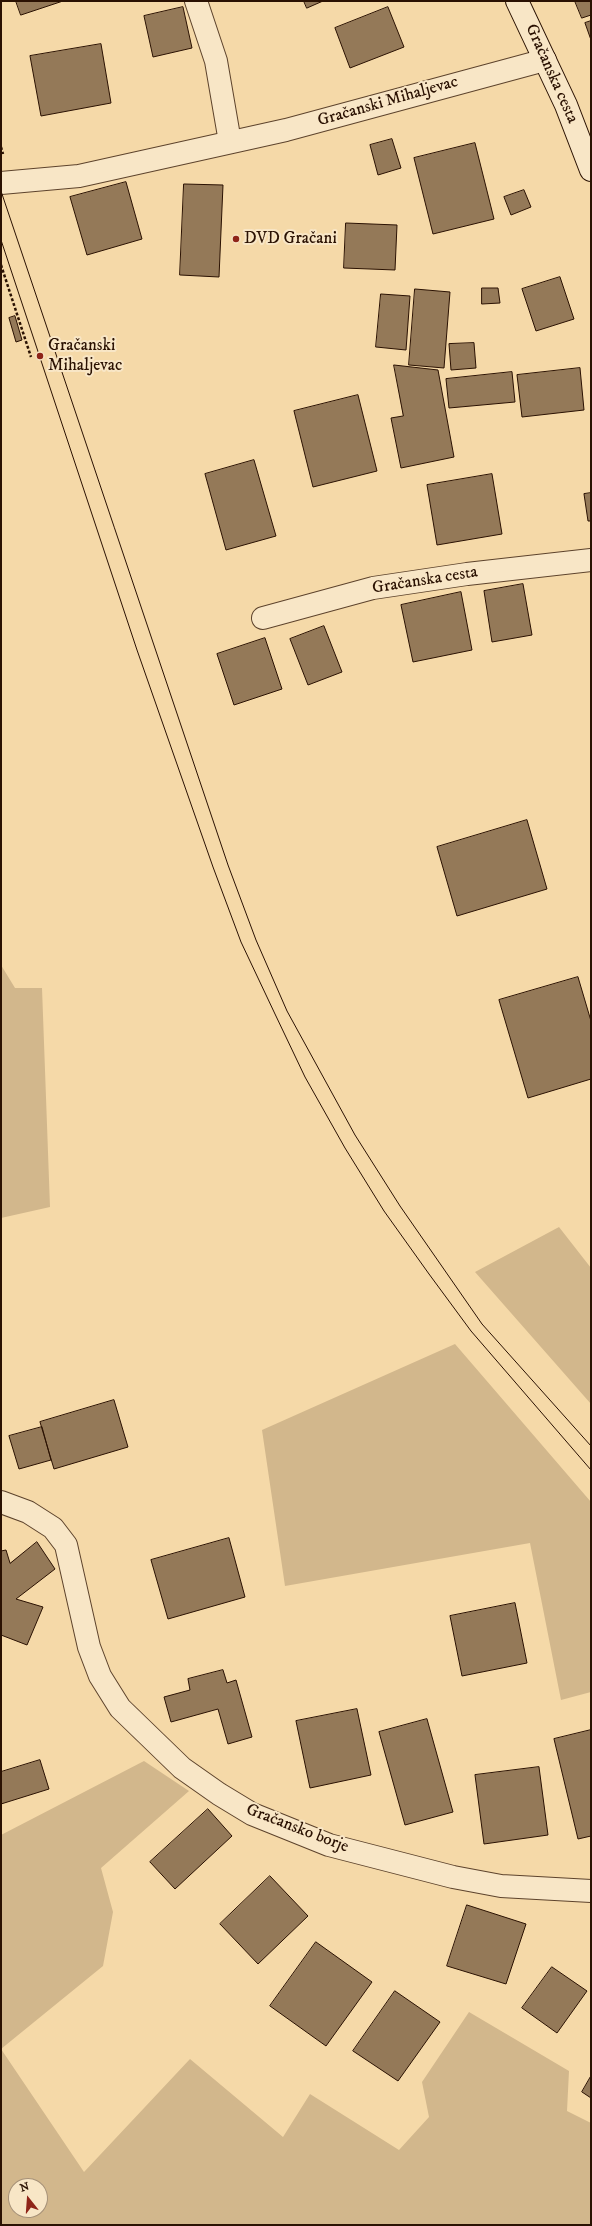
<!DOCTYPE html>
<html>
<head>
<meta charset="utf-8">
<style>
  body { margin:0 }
  #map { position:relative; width:592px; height:2226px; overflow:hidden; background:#f5d9a8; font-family:"IM FELL DW Pica",serif }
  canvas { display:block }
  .frame { position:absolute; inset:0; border:2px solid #2a1102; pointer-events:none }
  .north { position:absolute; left:8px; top:2178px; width:40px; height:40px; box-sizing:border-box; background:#f8e6c6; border:1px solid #a69178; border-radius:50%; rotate:343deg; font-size:11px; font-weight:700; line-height:16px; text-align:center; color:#2a1102 }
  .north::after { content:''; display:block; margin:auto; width:14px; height:18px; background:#8f2418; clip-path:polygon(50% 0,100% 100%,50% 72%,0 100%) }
</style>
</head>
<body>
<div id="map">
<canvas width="592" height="2226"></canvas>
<div class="frame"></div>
<div class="north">N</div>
</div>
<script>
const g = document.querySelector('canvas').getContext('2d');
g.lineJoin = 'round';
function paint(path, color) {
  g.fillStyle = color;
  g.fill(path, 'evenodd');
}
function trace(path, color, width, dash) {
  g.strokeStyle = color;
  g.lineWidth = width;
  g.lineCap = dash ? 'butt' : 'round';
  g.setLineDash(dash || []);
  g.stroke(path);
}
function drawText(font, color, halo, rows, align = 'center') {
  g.font = font + ' "IM FELL DW Pica",serif';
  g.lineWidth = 4;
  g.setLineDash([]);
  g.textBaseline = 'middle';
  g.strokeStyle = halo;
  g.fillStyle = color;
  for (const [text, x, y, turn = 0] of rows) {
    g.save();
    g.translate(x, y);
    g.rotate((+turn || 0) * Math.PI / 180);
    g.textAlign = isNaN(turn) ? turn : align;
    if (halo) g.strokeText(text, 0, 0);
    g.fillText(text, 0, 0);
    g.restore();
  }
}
paint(new Path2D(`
  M1,965l14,23h27l8,219 -49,11z
  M559,1227l32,41v136l-116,-132z
  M455,1344l136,158v190l-30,8 -31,-157 -245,43 -23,-156z
  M144,1761l45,30 -88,77 12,44 -10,54 -102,83 83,123 106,-113 93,78 27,-43 89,56 30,-33 -7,-35 47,-70 100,59 -2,40 24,12v102h-590v-390zM16,2186h24v24h-24z`), '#d2b78c');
const building = new Path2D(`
  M16,1h47l-42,14z
  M304,1h19l-16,7z
  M575,1h16v14l-9,3z
  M183,7l9,41 -39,9 -9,-41z
  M388,7l16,40 -54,21 -15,-40z
  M591,21v19l-6,-17z
  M101,44l10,59 -70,13 -11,-60z
  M392,139l9,29 -23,7 -8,-30z
  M475,143l19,76 -61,15 -19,-76z
  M126,182l16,57 -55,16 -17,-58z
  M184,184l39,1 -4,92 -39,-2z
  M524,190l7,17 -20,8 -7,-18z
  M346,223l51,2 -2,45 -51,-2z
  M560,277l14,42 -38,12 -14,-42z
  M482,288h16l2,15 -18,1z
  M415,289l35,3 -6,76 -35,-3z
  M381,294l29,2 -4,54 -30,-3z
  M15,316l7,24 -6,2 -7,-24z
  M474,343l2,25 -25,2 -2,-26z
  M394,365l44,5 16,87 -53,11 -10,-50 12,-2z
  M580,368l4,42 -62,7 -5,-42z
  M512,372l3,30 -66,6 -3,-29z
  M358,395l19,76 -64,16 -19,-76z
  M254,460l22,76 -50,14 -21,-76z
  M492,474l10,60 -65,11 -10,-60z
  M591,493v28h-3l-4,-27z
  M523,584l9,51 -40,7 -8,-51z
  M461,592l11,58 -59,12 -12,-57z
  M324,626l18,46 -34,13 -18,-46z
  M265,638l17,51 -48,16 -17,-51z
  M527,820l20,69 -90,27 -20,-69z
  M578,977l13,44v58l-63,19 -29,-98z
  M114,1400l14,47 -74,22 -14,-47z
  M42,1427l9,33 -32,9 -10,-33z
  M229,1538l16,59 -77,22 -17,-59z
  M37,1542l18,27 -39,30 27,8 -16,38 -26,-10v-84l5,-1 4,13z
  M515,1603l12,60 -65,13 -12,-60z
  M223,1670l4,13 9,-3 16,57 -24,7 -10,-35 -47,13 -7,-25 26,-7 -2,-11z
  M357,1709l14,66 -61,13 -14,-67z
  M427,1719l26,93 -48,13 -26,-93z
  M591,1730v106l-13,3 -24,-100z
  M40,1760l9,29 -48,15v-32z
  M539,1767l9,68 -64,9 -9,-69z
  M208,1809l24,27 -57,53 -25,-27z
  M270,1876l38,40 -50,48 -38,-40z
  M467,1905l59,19 -20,60 -59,-18z
  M316,1942l56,40 -46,64 -56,-40z
  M552,1967l35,24 -30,42 -35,-25z
  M395,1991l45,31 -42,59 -45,-30z
  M591,2076v22l-9,-6z`);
paint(building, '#947958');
trace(building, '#2a1102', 1);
const minor = new Path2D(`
  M196,1l20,60 14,81
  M1,183l78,-7 207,-46 259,-70
  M263,618l110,-30 94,-14 124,-14
  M1,1502l27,10 25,16 13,17 23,102 11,29 20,32 62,60 37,26 33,20 77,31 124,32 48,9 90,5`);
const secondary = new Path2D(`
  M517,1l49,104 25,65`);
trace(minor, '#5d432c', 24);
trace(secondary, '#2a1102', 24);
trace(new Path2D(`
  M1,147l2,7
  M1,265l30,92`), '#2a1102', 2.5, [3, 2]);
trace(minor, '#f8e6c6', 22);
trace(secondary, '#f8e6c6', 22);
trace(new Path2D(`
  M1,191l227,674 28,75 31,71 68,124 45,71 82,118 109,122
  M1,240l136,410 76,217 28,75 34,72 30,63 40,71 39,63 45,63 42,57 120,139`), '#2a1102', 1);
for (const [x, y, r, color] of [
  [236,239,4,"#8f2418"],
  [40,356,4,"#8f2418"]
]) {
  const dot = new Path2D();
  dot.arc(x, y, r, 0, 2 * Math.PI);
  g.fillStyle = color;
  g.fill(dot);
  trace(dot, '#f8e6c6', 1.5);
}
drawText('17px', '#2a1102', '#f8e6c6', [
  ["Gračanska cesta",551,74,66],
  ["Gračanski Mihaljevac",388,102,-16],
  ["Gračanska cesta",425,581,-9],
  ["Gračansko borje",297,1829,21]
]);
drawText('17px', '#2a1102', '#f8e6c6', [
  ["DVD Gračani",244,239],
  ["Gračanski",48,346],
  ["Mihaljevac",48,366]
], 'left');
</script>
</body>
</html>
